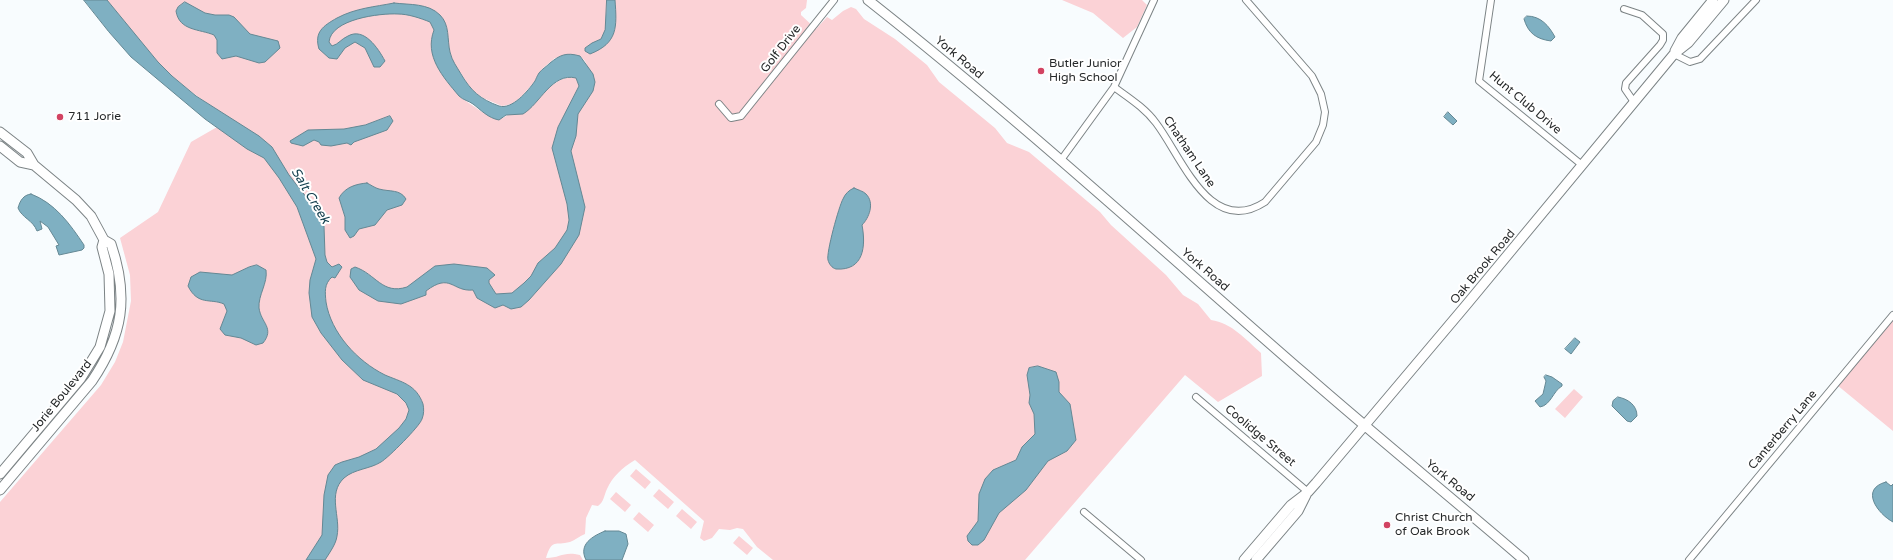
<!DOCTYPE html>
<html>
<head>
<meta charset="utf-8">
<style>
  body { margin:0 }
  canvas { display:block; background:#f8fcfe }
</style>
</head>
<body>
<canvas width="1893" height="560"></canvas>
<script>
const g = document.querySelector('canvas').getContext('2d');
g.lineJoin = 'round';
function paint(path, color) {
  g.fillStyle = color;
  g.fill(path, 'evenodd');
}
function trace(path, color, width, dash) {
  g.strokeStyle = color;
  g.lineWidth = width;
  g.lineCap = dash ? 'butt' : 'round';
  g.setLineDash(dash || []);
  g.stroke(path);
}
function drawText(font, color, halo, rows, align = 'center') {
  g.font = font + ' "Varela Round",sans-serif';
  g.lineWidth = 4;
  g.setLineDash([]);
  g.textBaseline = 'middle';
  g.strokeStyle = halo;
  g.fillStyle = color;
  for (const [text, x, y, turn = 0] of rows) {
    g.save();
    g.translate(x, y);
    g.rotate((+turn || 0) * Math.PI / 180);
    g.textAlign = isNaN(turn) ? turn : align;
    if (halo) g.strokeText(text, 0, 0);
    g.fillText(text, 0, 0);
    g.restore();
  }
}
paint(new Path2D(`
  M107,0h700l-1,8 -5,4v3l15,14 11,-12 5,3 11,-9 8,-4 5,2 8,10 31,20 32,26 12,17 56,46 12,15 22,9 71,60 11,13 55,50 17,20 15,9 13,16c21,3 34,19 50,33l1,23 -44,26 -33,-27 -160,185h-252l-16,-13 -14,-18 -6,-1 -7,2 -11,-1 -7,9 -8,3 -4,-3 4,-17 -69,-61c-13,8 -22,16 -28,29 -3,6 -3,13 -9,17l-6,-1 -6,13 -1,16c-5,2 -10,6 -15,8 -15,4 -18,-4 -24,16 15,0 17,-7 34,-3l3,5h-583v-58l101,-117 14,-23 8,-20 8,-41 -1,-26 -10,-37 38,-26 33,-70 40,-23c-26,-17 -52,-34 -73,-57 -18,-20 -34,-41 -51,-62zM580,56l5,5 4,9 -29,10 -57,38 -21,-6 -22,-15 -14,-17 15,-7 10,17 12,8 19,8 10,-2 10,-8 13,-15 7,-12 13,-11z
  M1062,0h80l5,5 -10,22 -14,11 -30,-25z
  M1893,318v113l-56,-46z
  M1574,389l9,8 -18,21 -10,-9z
  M636,469l15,13 -6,7 -15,-13z
  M659,489l15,13 -6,7 -15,-13z
  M616,492l15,13 -6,7 -15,-13z
  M682,509l15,13 -6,7 -15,-13z
  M639,512l15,13 -6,7 -15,-13z
  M739,536l14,12 -6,7 -14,-12z`), '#fbd2d6');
const water = new Path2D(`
  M84,0h23l51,62 14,14 24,20 63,40 13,11 17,28 28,36 7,15 1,29 2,7 5,5 7,-3 3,3 -7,11 -3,-1c-8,7 -7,15 -6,25 5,31 31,59 59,73 16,7 31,9 38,29 1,5 1,10 -1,15 -2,7 -34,39 -41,43 -11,7 -27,7 -37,16 -17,16 -3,39 -7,58 -1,8 -7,16 -12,24h-19l16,-25 2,-40 4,-20 7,-10 7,-3 17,-5 17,-8 23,-21 7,-9 3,-9 -3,-7 -9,-9 -34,-14 -21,-20 -21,-27 -9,-16 -3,-24 1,-13 6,-21 -19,-52 -18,-29 -15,-20 -17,-9 -42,-30 -74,-62 -22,-25z
  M607,0h8c2,27 3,43 -25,54l-5,-3v-3l7,-5 9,-4 4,-9z
  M185,2l20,11 10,2h14l5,2 16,17 28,7 2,7 -15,14 -6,1 -23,-7 -14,3 -5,-6v-13l-3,-5c-14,-6 -35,-4 -38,-24l2,-4z
  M394,3c16,2 34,0 46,12 10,10 7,24 10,37 2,9 7,15 11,22 10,17 19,25 38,32 13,4 29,-15 36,-25 1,-2 2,-5 4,-8 3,-4 7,-6 11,-10 10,-8 16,-11 30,-7l13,18 2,8 -2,9 -15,23 -2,22 -5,15 14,56 -6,28 -18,29 -32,36 -8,7 -10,2 -8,-4 -8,3 -18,-10 -4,-8c-21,2 -22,-18 -47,1v4l-25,9 -23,-3 -19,-11 -9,-13 1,-8 4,-2c21,7 27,28 52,20l28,-21 19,-2 33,4 8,7 -6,5v3l7,11 16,-1 12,-10 7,-7 7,-13 17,-15 12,-18 2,-10 -2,-16 -15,-56 6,-21 21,-41 -3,-8c-24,-6 -36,26 -53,36l-17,1 -7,5c-11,-2 -18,-10 -26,-16 -4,-3 -10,-4 -14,-8 -16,-19 -35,-40 -25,-66l-4,-8c-10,-4 -22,-8 -32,-8 -18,-1 -67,5 -69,28l3,4c7,-2 9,-7 16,-10 16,-9 30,12 37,25l-5,6h-6l-9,-19 -10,-6 -10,6 -8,11 -8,-1 -10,-9c-5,-17 4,-23 18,-31 19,-10 37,-11 57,-15z
  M1527,16c14,0 22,10 28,21l-4,4c-15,-2 -23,-8 -27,-22z
  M1448,112l9,9 -4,4 -9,-8z
  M390,116l3,5 -6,9 -33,12 -3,3 -4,-2 -16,3 -10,-1 -2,-3 -5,-2 -11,6 -12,-3 -1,-2 18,-11 36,-1 21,-4z
  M367,183c4,2 8,5 12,6 11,3 21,0 27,10l-4,6 -15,5 -12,15 -16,4 -5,7 -4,2 -5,-8v-13l-6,-19c6,-11 17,-14 28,-15z
  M854,188c4,2 9,3 12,6 9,9 3,24 -4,31 4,21 2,46 -26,44 -4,-1 -7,-5 -8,-9 -2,-7 11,-54 15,-61 2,-5 6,-9 11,-11z
  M31,194c24,9 39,30 53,51v3l-2,2 -23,5 -3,-9 3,-1 -11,-18 -8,-6 2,8 -5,2c-4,-11 -15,-13 -19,-23 2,-7 5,-13 13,-14z
  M257,265l9,5c2,13 -8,25 -7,38 2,15 16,20 4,35l-7,2 -15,-7 -16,-3 -5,-6 7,-18 -3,-7c-14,-6 -26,2 -36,-18l3,-9 9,-5 32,3 17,-8z
  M1575,338l5,4 -9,12 -6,-5z
  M1038,366l18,6 3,10v10l11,12 6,36 -9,11 -19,10 -22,29 -27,23 -15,27 -6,5h-6l-4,-4 -1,-5 11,-15 1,-27 6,-15 8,-9 23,-10 6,-13 13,-13 -1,-20 -5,-11 1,-8 -3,-20 2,-7z
  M1546,375l6,2 10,7v2c-9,5 -11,19 -22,21l-5,-6 8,-7 3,-13 -2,-4z
  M1618,397c10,2 19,8 19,19l-6,6 -4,-1 -15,-15 1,-5z
  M1886,482l5,4 2,-2v38c-15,-8 -34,-33 -7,-40z
  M605,531h14l7,3 2,10 -6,16h-36c-8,-16 7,-24 19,-29z`);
paint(water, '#7fb0c2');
trace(water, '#648894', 1);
const street = new Path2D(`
  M1491,0l-12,81 103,84
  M1624,9l18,6 21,19v6l-3,5 -34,38 -1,6 9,13
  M1674,54l16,8 10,-3 56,-59
  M1114,87c15,11 31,21 42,36 26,34 54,115 109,79l51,-60 7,-17 2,-13 -4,-18 -9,-18 -66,-76
  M719,104l12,14 10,-2 93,-116
  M1061,160l53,-73 40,-87
  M1196,397l112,95
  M1084,512l57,48
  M1689,560l204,-245`);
const secondary = new Path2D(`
  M868,0c151,119 293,249 438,375 72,63 146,123 218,185
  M1675,51l7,-13 31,-38
  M0,132l27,21 7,12 42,35 15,16 13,24 7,4c18,53 12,91 -19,137l-92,109
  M0,146l20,16 14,3
  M0,474l81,-96 19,-31 10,-36 -1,-37 -7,-27 2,-7
  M1244,560l47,-55 17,-13 8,-9 151,-179 207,-250 14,-11 36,-43
  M1256,560l42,-49 8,-16`);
trace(street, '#7c8385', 8);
trace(secondary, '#7c8385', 11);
trace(street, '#fff', 6);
trace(secondary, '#fff', 9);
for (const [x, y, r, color] of [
  [1041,71,4,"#d24362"],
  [60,117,4,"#d24362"],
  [1387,525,4,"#d24362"]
]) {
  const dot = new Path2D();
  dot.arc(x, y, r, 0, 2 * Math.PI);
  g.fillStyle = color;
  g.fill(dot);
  trace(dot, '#fff', 1.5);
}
drawText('12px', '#26292a', '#fff', [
  ["Golf Drive",781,49,-52],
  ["York Road",959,58,40],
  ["Hunt Club Drive",1525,103,40],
  ["Chatham Lane",1189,152,56],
  ["Oak Brook Road",1483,267,-50],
  ["York Road",1205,270,41],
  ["Jorie Boulevard",62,396,-51],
  ["Canterberry Lane",1783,430,-50],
  ["Coolidge Street",1260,436,40],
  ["York Road",1450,481,39]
]);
drawText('12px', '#26292a', '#fff', [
  ["Butler Junior",1049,64],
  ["High School",1049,78],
  ["711 Jorie",68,117],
  ["Christ Church",1395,518],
  ["of Oak Brook",1395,532]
], 'left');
drawText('italic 13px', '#174251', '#fff', [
  ["Salt Creek",310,196,59]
]);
</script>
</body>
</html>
